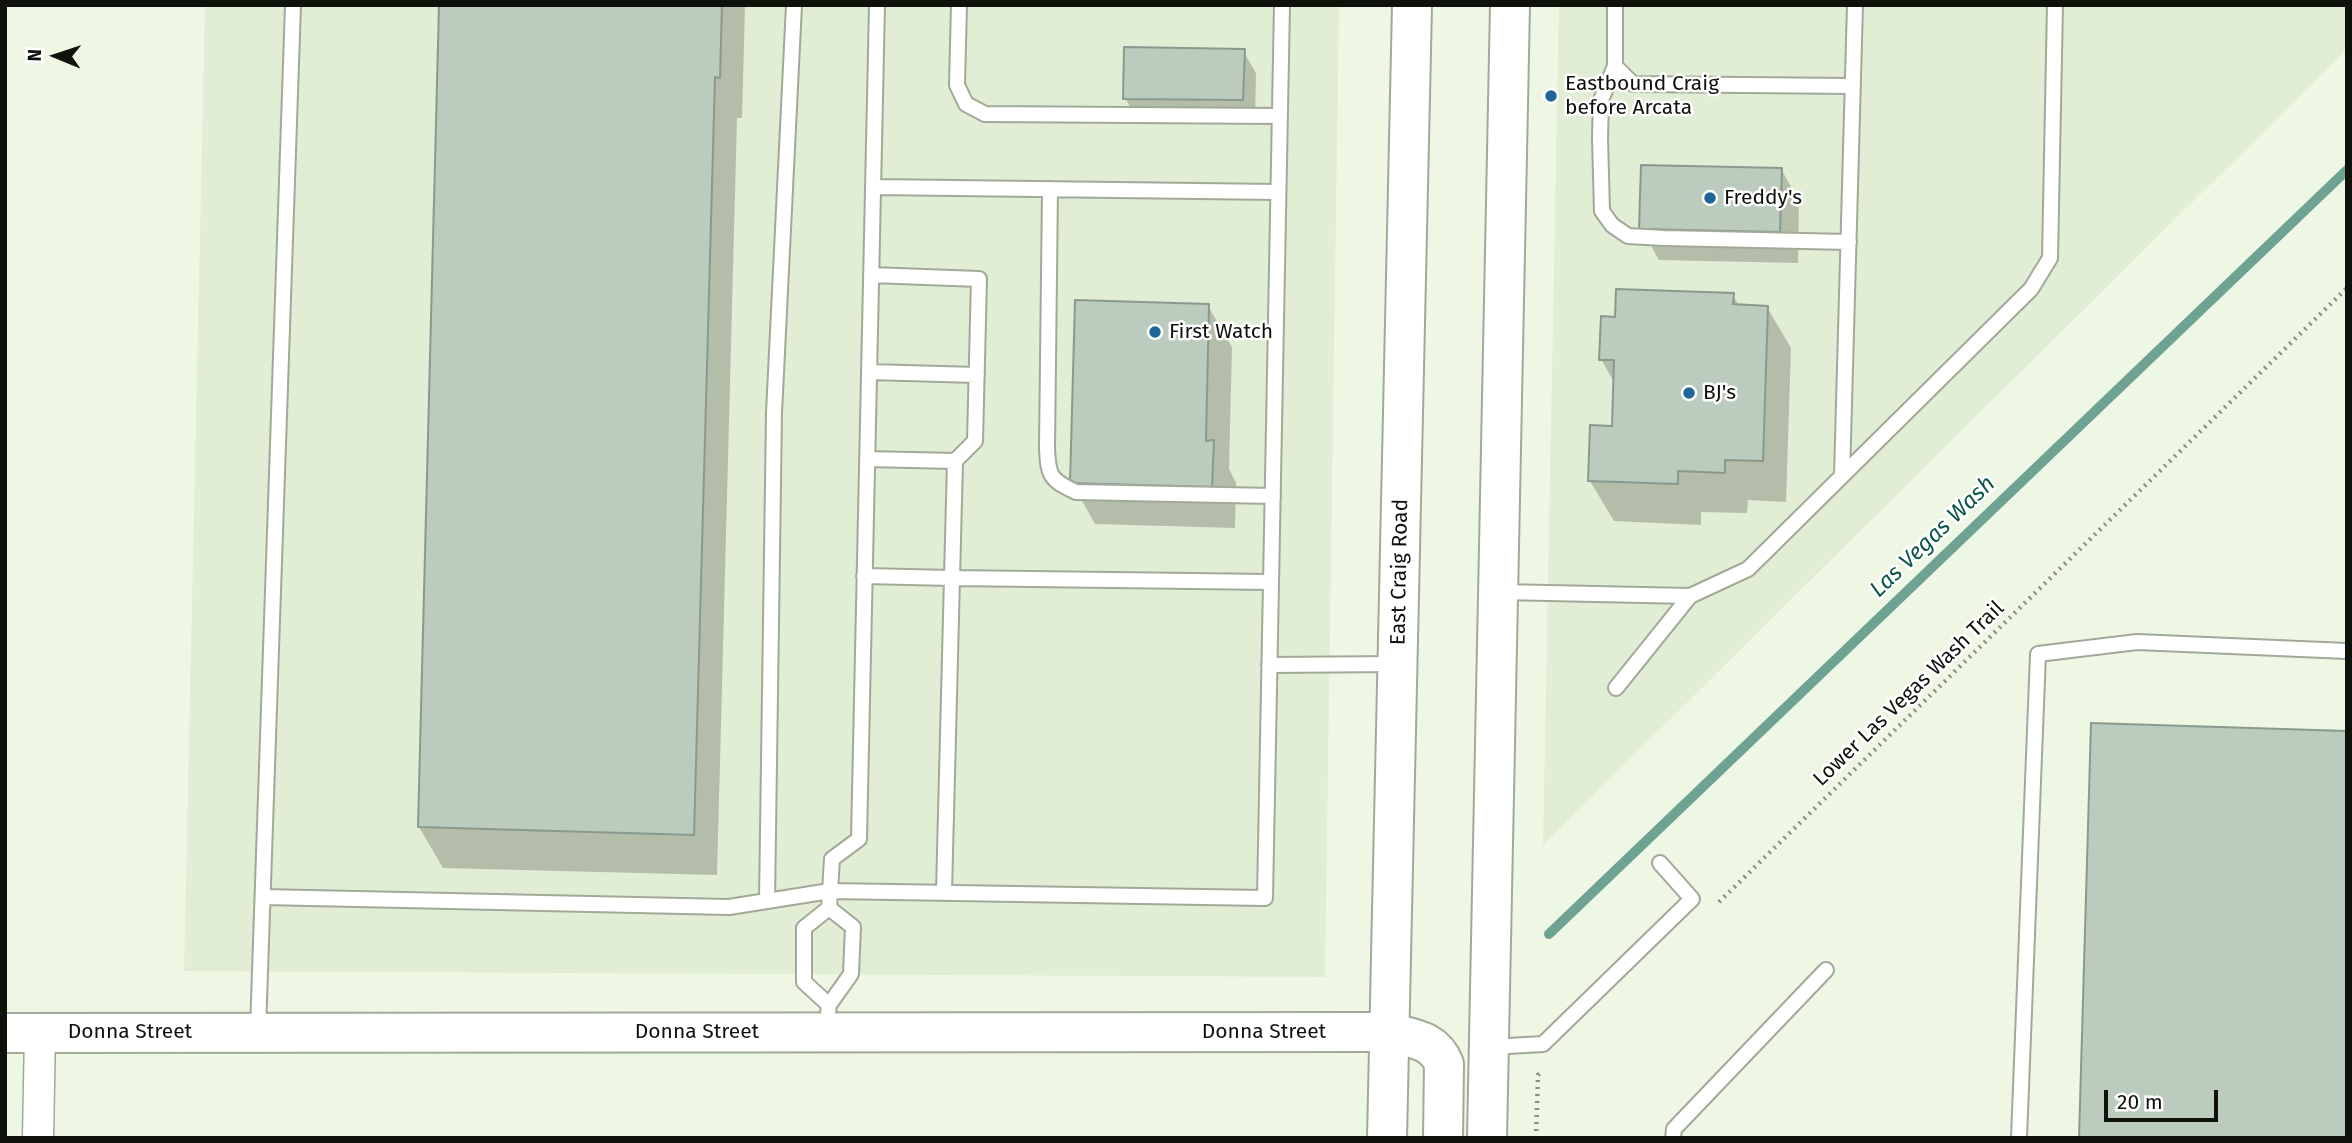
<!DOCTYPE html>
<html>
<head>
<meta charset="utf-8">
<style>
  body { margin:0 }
  #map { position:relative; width:2352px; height:1143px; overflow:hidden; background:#eef7e4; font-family:"Fira Sans",sans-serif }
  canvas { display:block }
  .frame { position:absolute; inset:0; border:7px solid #0f110b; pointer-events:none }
  .north { position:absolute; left:21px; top:21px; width:70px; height:70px; -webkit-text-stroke:5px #fff; paint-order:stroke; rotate:272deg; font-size:19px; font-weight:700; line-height:28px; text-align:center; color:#0f110b }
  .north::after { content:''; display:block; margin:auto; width:24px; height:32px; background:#0f110b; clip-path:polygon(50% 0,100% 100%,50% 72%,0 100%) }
  .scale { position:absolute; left:2104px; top:1090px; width:114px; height:32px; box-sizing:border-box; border:4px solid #0f110b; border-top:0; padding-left:9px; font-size:21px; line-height:24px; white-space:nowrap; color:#0f110b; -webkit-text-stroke:5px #fff; paint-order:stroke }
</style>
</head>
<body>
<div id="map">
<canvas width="2352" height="1143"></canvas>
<div class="frame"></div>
<div class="north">N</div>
<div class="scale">20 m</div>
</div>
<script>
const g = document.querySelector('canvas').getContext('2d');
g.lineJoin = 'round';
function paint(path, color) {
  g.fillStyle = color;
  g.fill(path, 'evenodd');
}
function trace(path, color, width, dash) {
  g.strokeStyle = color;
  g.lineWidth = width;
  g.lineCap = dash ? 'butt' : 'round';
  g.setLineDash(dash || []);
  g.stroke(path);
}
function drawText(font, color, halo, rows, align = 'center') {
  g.font = font + ' "Fira Sans",sans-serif';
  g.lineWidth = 5;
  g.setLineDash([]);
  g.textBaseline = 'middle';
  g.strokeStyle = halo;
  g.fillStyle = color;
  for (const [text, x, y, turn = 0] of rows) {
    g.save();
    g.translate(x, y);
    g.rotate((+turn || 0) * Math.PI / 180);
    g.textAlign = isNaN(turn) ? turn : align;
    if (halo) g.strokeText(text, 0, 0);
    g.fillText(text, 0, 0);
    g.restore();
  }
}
paint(new Path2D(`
  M205,5h1134l-14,972 -1141,-6z
  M1559,5h788v44l-804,796z`), '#e1edd4');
paint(new Path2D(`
  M441,5h304l-3,113h-5l-20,757 -274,-7 -24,-41z
  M1243,51l13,22 -1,49 -117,-2 -13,-22z
  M1781,169l18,32 -1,62 -139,-3 -18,-32z
  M1733,295l6,11 28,1 24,41 -5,154 -38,-2 -1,13 -46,-1v13l-87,-4 -24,-40 24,-53 1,-44 -14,-25 15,-41z
  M1208,306l24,41 -3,122 7,14 -1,45 -140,-4 -23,-41z`), '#0003');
trace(new Path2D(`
  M1549,934l798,-764`), '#6ea394', 10);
const building = new Path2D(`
  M439,5h283l-2,73 -5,-1 -21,758 -276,-8z
  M1124,47l121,2 -2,51 -120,-1z
  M1641,165l141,3 -2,64 -141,-3z
  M1616,289l118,4 -1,11 35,2 -5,155 -38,-1v13l-47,-2v13l-90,-3 2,-56 22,1 2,-66h-15l2,-44 14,1z
  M1075,300l134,4 -3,137 8,-1 -2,47 -142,-4z
  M2091,723l256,8v407h-268z`);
paint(building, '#bbcbbd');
trace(building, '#8a998d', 2);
const lane = new Path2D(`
  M959,5l-2,80 9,19 19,10 294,2
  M1615,5v61l18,18 220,2
  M1615,66l-14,34 -1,38 2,73 10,14 16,11 36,2 185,4
  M873,187l405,5
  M1050,189l-3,258c1,29 3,33 29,45l197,4
  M871,275l108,4 -4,162 -20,20 -3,117 319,4
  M869,372l108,3
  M867,459l88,2
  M1842,476l13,-471
  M864,576l88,2 -8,314
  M1501,592l189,4 58,-27 283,-280 19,-31 5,-253
  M1269,665l129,-1
  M1616,688l74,-92
  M263,897l466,10 101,-16 435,7 17,-893
  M767,901l7,-488 20,-408
  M829,1005l-25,-23v-54l25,-20 3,-49 27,-20 18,-834
  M828,1013l1,-8 22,-31 2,-47 -24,-19
  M258,1030l35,-1025
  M1490,1047l53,-3 149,-145 -32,-36
  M1673,1138l1,-9 152,-159
  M2019,1138l19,-484 99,-12 210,9`);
const street = new Path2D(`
  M38,1138l2,-106`);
const secondary = new Path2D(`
  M5,1033l1384,-1`);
const primary = new Path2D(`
  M1389,1032c24,7 45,7 55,32l-1,74
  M1387,1138l25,-1133
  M1487,1138l23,-1133`);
trace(lane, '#a1a998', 18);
trace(street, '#a1a998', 33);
trace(secondary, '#a1a998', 42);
trace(primary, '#a1a998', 42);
trace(new Path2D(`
  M1719,902l628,-614
  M1536,1138l2,-63 4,-3`), '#888e81', 4.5, [2, 5]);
trace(lane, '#fff', 14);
trace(street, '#fff', 30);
trace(secondary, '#fff', 38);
trace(primary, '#fff', 38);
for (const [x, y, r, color] of [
  [1551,96,7,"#1f6599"],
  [1710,198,7,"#1f6599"],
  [1155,332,7,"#1f6599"],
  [1689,393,7,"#1f6599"]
]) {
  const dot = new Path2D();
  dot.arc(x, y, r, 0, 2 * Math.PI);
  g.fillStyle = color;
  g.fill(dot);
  trace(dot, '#fff', 2.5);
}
drawText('21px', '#0f110b', '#fff', [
  ["Eastbound Craig",1565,84],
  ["before Arcata",1565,108],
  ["Freddy's",1724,198],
  ["First Watch",1169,332],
  ["BJ's",1703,393]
], 'left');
drawText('21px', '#0f110b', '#fff', [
  ["East Craig Road",1400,572,-89],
  ["Lower Las Vegas Wash Trail",1909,694,-44],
  ["Donna Street",130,1032],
  ["Donna Street",697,1032],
  ["Donna Street",1264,1032]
]);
drawText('italic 23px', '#0b5646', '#fff', [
  ["Las Vegas Wash",1933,537,-44]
]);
</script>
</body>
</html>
